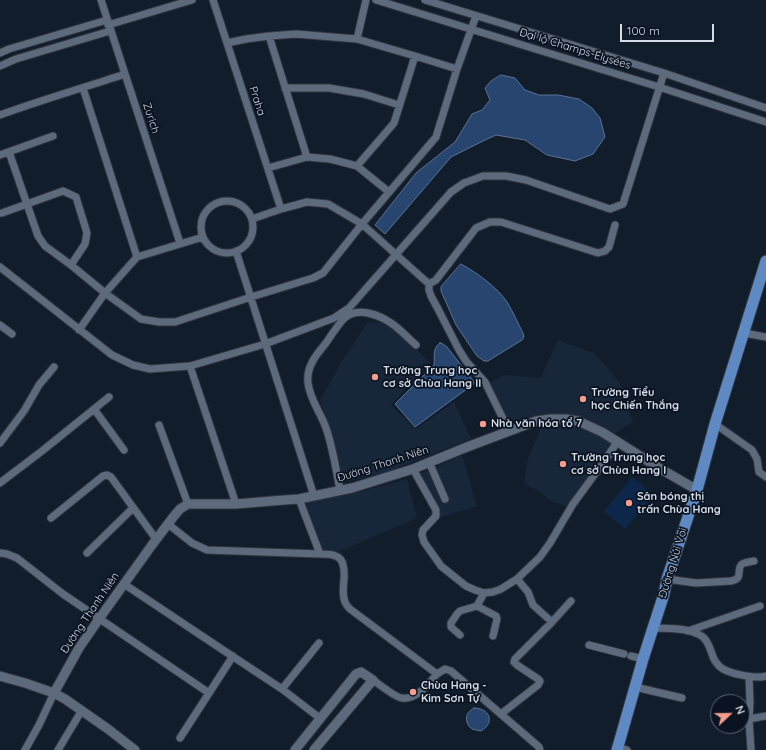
<!DOCTYPE html>
<html>
<head>
<meta charset="utf-8">
<style>
  body { margin:0 }
  #map { position:relative; width:766px; height:750px; overflow:hidden; background:#121d2b; font-family:Quicksand,sans-serif }
  canvas { display:block }
  .north { position:absolute; left:710px; top:694px; width:40px; height:40px; box-sizing:border-box; background:#091321; border:1px solid #5b6370; border-radius:50%; rotate:68deg; font-size:11px; font-weight:700; line-height:16px; text-align:center; color:#d5dce6 }
  .north::after { content:''; display:block; margin:auto; width:14px; height:18px; background:#f49d8b; clip-path:polygon(50% 0,100% 100%,50% 72%,0 100%) }
  .scale { position:absolute; left:620px; top:24px; width:94px; height:18px; box-sizing:border-box; border:2px solid #d5dce6; border-top:0; padding-left:5px; font-size:12px; line-height:14px; white-space:nowrap; color:#d5dce6; -webkit-text-stroke:3px #091321; paint-order:stroke }
</style>
</head>
<body>
<div id="map">
<canvas width="766" height="750"></canvas>
<div class="north">N</div>
<div class="scale">100 m</div>
</div>
<script>
const g = document.querySelector('canvas').getContext('2d');
g.lineJoin = 'round';
function paint(path, color) {
  g.fillStyle = color;
  g.fill(path, 'evenodd');
}
function trace(path, color, width, dash) {
  g.strokeStyle = color;
  g.lineWidth = width;
  g.lineCap = dash ? 'butt' : 'round';
  g.setLineDash(dash || []);
  g.stroke(path);
}
function drawText(font, color, halo, rows, align = 'center') {
  g.font = font + ' Quicksand,sans-serif';
  g.lineWidth = 3.5;
  g.setLineDash([]);
  g.textBaseline = 'middle';
  g.strokeStyle = halo;
  g.fillStyle = color;
  for (const [text, x, y, turn = 0] of rows) {
    g.save();
    g.translate(x, y);
    g.rotate((+turn || 0) * Math.PI / 180);
    g.textAlign = isNaN(turn) ? turn : align;
    if (halo) g.strokeText(text, 0, 0);
    g.fillText(text, 0, 0);
    g.restore();
  }
}
paint(new Path2D(`
  M368,322l20,1 43,40 -40,42 25,24 38,-27 17,37 -87,34 -42,9 -9,-43 -13,-39 21,-37z
  M558,340l36,13 15,16 11,15 13,38 -18,11 -27,-13 -31,-6h-14l-28,8 -13,2 -19,-38 21,-11 37,3z
  M575,423l22,10 16,11 -45,63 -16,-5 -15,-12 -13,-6 3,-22 15,-37z
  M462,455l15,51 -38,12 -19,-44z
  M407,479l10,39 -77,33 -8,1 -14,-3 -14,-46 27,-5 36,-8z`), '#182639');
paint(new Path2D(`
  M632,477l22,18 -29,34 -21,-18z`), '#0d274a');
const water = new Path2D(`
  M501,75l14,3 10,12 14,5h19l21,4 13,9 8,10 5,19 -12,17 -18,7 -28,-6 -22,-15 -29,-5 -13,6 -32,16 -66,77 -10,-9 41,-52 39,-31 17,-28 10,-4 8,-10 -5,-12 6,-7z
  M461,264c15,8 37,24 46,38 6,10 11,21 16,31l1,4 -2,3 -34,21h-4l-7,-5 -21,-31 -15,-34v-4z
  M440,343l3,1 4,3 25,32 3,4 -60,44 -20,-23 39,-39c1,-8 -2,-17 6,-22z
  M474,708c15,0 22,14 7,23 -4,-1 -8,-1 -10,-3 -2,-1 -3,-3 -4,-6 -2,-7 1,-10 7,-14z`);
paint(water, '#27456f');
trace(water, '#5b7293', 1);
const street = new Path2D(`
  M101,0l79,243
  M213,0l68,209
  M376,0l283,87 107,35
  M425,0l239,73 102,35
  M108,25l84,-25
  M269,36l38,121
  M357,39l9,-39
  M227,43l19,-4 23,-3 27,-2 61,5 58,17 42,13
  M0,53l9,-4 98,-29
  M0,66l16,-7 94,-28
  M83,88l54,169
  M285,88h44l35,6 35,11
  M0,115c41,-15 83,-27 125,-41
  M9,152l29,84 7,10 26,19 34,28 36,26 18,3h16l76,-25 62,-19 10,-5 39,-49 74,-87 21,-68 19,-53
  M0,155l53,-19
  M357,166l37,-43 21,-67
  M268,168l39,-11 23,2 27,7 32,26
  M201 227a26 26 0 1 1 52 0a26 26 0 1 1-52 0Z
  M2,213l61,-22 13,6 11,36 -2,11 -14,21
  M252,219l29,-10 26,-7 21,2 34,20 67,60 7,-4 40,-52 14,-6h11l97,31 7,-2 4,-4 6,-22
  M236,251l78,245
  M0,267l112,88 21,10 17,4 40,-3 75,-22 69,-26 15,-10 102,-116 13,-9 19,-7h23l20,4 84,29 13,-5 41,-131
  M429,284v6l2,6 7,13 21,41 7,11 19,21 24,49
  M0,325l12,9
  M79,330l26,-37 32,-36 66,-20
  M744,333l22,4
  M190,366l46,138
  M94,409l30,41
  M715,424l37,26 5,9 2,13 7,5
  M159,425l29,79
  M0,443l24,-32 15,-26 15,-18
  M429,462l16,37
  M413,469l23,41v6l-13,14 -1,5 2,7 17,24 25,20 9,4 9,3 9,-1 8,-3 16,-10 23,-22 10,-14 23,-39 33,-45 11,-17
  M0,483l42,-32 67,-54
  M340,490c-4,-20 -7,-42 -14,-62 -5,-15 -16,-28 -18,-45 -2,-16 8,-28 18,-40 4,-6 15,-23 20,-26 13,-10 33,-2 45,6 9,6 17,15 25,22
  M299,499l21,55
  M51,518l52,-42 4,-1 4,2 45,62
  M168,524l24,19 15,7 113,4c9,0 21,0 23,11 4,12 -3,25 2,37 1,3 3,5 5,7l87,65 8,-5 6,2 88,76 1,3
  M0,553l7,1 10,4 46,36 146,99
  M87,553l46,-45
  M517,579l11,13 2,5 1,3 2,5 19,17
  M667,579l29,4 35,-2c13,-3 5,-9 10,-16 2,-3 9,-3 13,-4
  M124,584l99,66 59,39 39,30
  M484,593l-7,13 19,10 1,3 -4,17
  M652,628c17,1 37,-1 51,9 7,6 8,17 12,24 2,2 3,4 4,5 8,8 37,13 47,10
  M688,631l72,-25
  M460,635l-9,-8v-4l6,-9 3,-3 17,-5
  M589,645l35,9
  M631,656l12,3
  M749,677l1,26 -1,16 2,31
  M373,680c6,4 23,18 29,18 15,2 26,-14 35,-24
  M635,687l47,11
  M282,689l37,-46
  M501,714l37,-29 2,-4 -2,-2 -21,-14 -3,-3 1,-3 37,-37 19,-21
  M749,719l17,-3
  M180,738l53,-82
  M618,747l9,3
  M25,750l14,-25 15,-32
  M58,750l24,-40`);
const secondary = new Path2D(`
  M0,676l25,7 29,10 11,6 43,30 27,21
  M54,693l25,-45 20,-29 53,-74 22,-29 6,-7 8,-5h48l48,-4 15,-1 53,-11 61,-19 54,-22 69,-26 14,-2h16l12,2 24,11 57,36 38,22
  M295,750l61,-76 5,-2 12,8 -59,70`);
const primary = new Path2D(`
  M617,750l26,-91 21,-65 3,-15 30,-89 18,-66 51,-163`);
trace(street, '#303641', 9);
trace(secondary, '#303641', 11);
trace(primary, '#303641', 13);
trace(street, '#5d6a7c', 7);
trace(secondary, '#5d6a7c', 9);
trace(primary, '#5e89c3', 11);
for (const [x, y, r, color] of [
  [375,377,4,"#f49d8b"],
  [583,399,4,"#f49d8b"],
  [483,424,4,"#f49d8b"],
  [563,464,4,"#f49d8b"],
  [629,503,4,"#f49d8b"],
  [413,692,4,"#f49d8b"]
]) {
  const dot = new Path2D();
  dot.arc(x, y, r, 0, 2 * Math.PI);
  g.fillStyle = color;
  g.fill(dot);
  trace(dot, '#091321', 1.5);
}
drawText('11px', '#d5dce6', '#091321', [
  ["Đại lộ Champs-Élysées",575,49,17],
  ["Praha",257,101,72],
  ["Zurich",151,118,72],
  ["Đường Thanh Niên",383,464,-18],
  ["Đường Núi Voi",673,563,-73],
  ["Đường Thanh Niên",90,613,-56]
]);
drawText('bold 11px', '#d5dce6', '#091321', [
  ["Trường Trung học",383,371],
  ["cơ sở Chùa Hang II",383,384],
  ["Trường Tiểu",591,393],
  ["học Chiến Thắng",591,406],
  ["Nhà văn hóa tổ 7",491,424],
  ["Trường Trung học",571,458],
  ["cơ sở Chùa Hang I",571,471],
  ["Sân bóng thị",637,497],
  ["trấn Chùa Hang",637,510],
  ["Chùa Hang -",421,686],
  ["Kim Sơn Tự",421,699]
], 'left');
</script>
</body>
</html>
